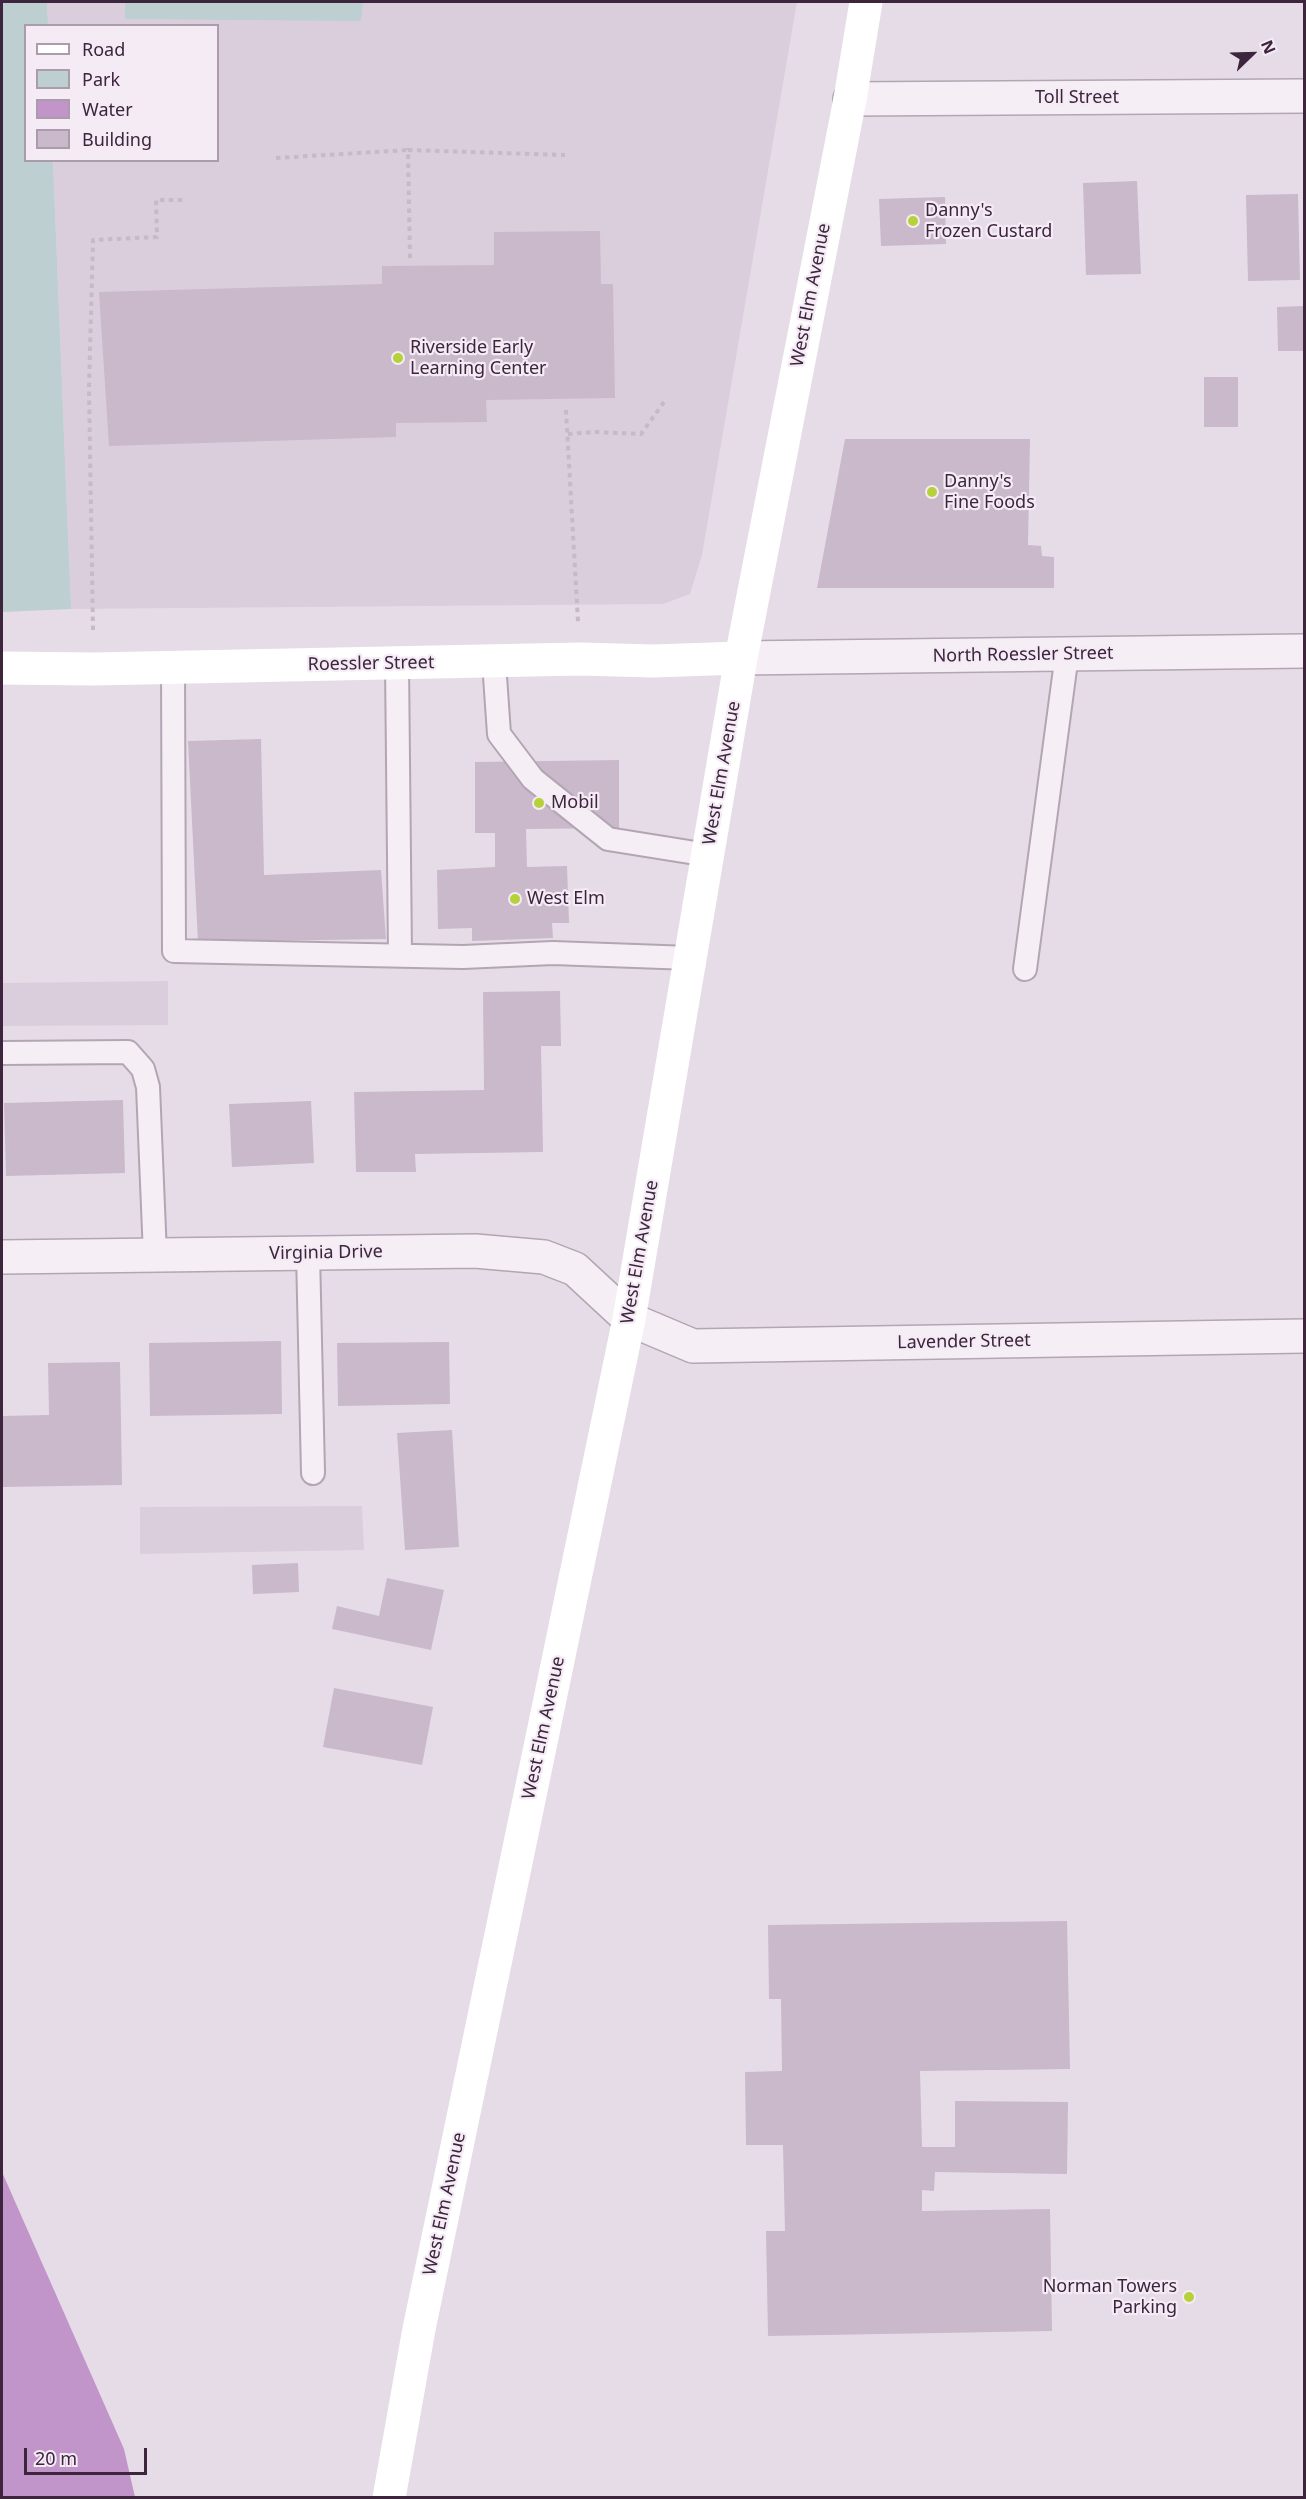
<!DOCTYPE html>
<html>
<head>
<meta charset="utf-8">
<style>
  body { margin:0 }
  #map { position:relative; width:1306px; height:2499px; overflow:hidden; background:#e6dce7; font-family:"Noto Sans",sans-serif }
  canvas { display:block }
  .frame { position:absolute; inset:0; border:3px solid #3d253e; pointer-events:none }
  .legend { position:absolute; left:24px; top:24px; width:195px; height:138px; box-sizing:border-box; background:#f4ebf5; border:2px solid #ab9cac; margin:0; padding:8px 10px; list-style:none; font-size:18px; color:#3d253e }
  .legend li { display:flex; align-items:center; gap:12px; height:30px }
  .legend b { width:30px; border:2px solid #ab9cac }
  .north { position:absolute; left:1222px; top:24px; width:60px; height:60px; -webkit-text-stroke:4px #f4ebf5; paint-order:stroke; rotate:67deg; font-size:16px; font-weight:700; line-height:24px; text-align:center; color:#3d253e }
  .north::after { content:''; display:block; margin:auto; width:21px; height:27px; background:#3d253e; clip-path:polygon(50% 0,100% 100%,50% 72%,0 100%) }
  .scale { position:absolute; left:24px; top:2448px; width:123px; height:27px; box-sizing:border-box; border:3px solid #3d253e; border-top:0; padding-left:8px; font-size:18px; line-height:21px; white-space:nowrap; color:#3d253e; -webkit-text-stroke:4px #f4ebf5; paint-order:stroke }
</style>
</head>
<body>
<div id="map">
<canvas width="1306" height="2499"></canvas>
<div class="frame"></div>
<ul class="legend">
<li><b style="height:8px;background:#fff"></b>Road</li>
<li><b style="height:16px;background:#bdcfd1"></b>Park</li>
<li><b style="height:16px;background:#c195c9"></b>Water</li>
<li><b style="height:16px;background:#c9b9ca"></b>Building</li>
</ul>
<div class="north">N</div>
<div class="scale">20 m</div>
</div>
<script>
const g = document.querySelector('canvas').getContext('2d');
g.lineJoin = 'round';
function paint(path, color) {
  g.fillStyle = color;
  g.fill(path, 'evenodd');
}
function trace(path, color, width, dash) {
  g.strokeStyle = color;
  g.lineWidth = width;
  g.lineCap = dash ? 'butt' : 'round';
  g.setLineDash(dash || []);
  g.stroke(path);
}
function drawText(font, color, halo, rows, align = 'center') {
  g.font = font + ' "Noto Sans",sans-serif';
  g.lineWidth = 4.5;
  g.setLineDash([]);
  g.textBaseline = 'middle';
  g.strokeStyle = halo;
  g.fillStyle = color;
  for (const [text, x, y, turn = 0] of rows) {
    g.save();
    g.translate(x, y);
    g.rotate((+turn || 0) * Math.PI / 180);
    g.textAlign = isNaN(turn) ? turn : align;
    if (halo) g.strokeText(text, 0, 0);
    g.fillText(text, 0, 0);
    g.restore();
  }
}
paint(new Path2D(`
  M47,2h750l-95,553 -12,39 -27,10 -592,5 -18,-448 165,-1v-134l-170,-1z
  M168,981v44l-166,1v-43z
  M362,1506l2,44 -224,4v-47z`), '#dbcedc');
paint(new Path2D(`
  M2,2h45l1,23 -22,1v134l27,1 18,448 -69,3z
  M125,2h238l-2,19 -236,-2z`), '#bdcfd1');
paint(new Path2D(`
  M2,2172l122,277 11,48h-133z`), '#c195c9');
paint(new Path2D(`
  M1137,181l4,93 -55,1 -3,-92z
  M1298,194l2,86 -52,1 -2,-86z
  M945,197l1,47 -65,2 -2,-47z
  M600,231l1,53h12l2,114 -129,2 1,22 -91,1v14l-287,9 -10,-154 283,-8v-18l112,-1v-33z
  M1304,306v45h-26l-1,-44z
  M1204,377h34v50h-34z
  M845,439h185l-2,106 13,1 1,10 12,1v31h-237z
  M261,739l3,136 117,-5 5,69 -188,3 -10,-201z
  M619,760v68l-93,1 1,38 40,-1 2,57h-17l1,15 -81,3v-13l-34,1 -1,-59 58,-3v-34h-20v-71z
  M560,991l1,55h-20l2,106 -128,2 1,18h-60l-2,-80 130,-2 -1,-98z
  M123,1100l2,73 -119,3 -2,-73z
  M311,1101l3,62 -82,4 -3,-63z
  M281,1341l1,73 -132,2 -1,-73z
  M449,1342l1,62 -112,2 -1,-63z
  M120,1362l2,123 -120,2v-71l47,-1 -1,-52z
  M452,1430l7,117 -54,3 -8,-117z
  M298,1563l1,29 -46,2 -1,-29z
  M387,1578l57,12 -13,60 -99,-21 5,-23 42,10z
  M334,1688l99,19 -11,58 -99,-18z
  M1067,1921l3,148 -150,2 2,76h33v-46l113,1 -1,72 -132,-2 -1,19 -12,-1v21l128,-2 2,122 -284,5 -2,-105h19l-2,-86h-37l-1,-73 37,-1 -1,-72h-12l-1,-74z`), '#c9b9ca');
const lane = new Path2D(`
  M494,662l5,72 34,45 75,60 100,16
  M397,663l3,292
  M173,667l1,284 289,6 90,-4 137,5
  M1025,969l42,-315
  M2,1053l126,-1 15,17 5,18 7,168
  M308,1253l5,220`);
const street = new Path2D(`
  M850,99l454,-3
  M741,658l563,-7
  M2,1257l473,-6 69,6 31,12 54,50 64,27 611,-10`);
trace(lane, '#b3a5b4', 26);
trace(street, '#b3a5b4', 36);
trace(new Path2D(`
  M276,158l132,-8
  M410,258l-2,-108 157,5
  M566,410l12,212
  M568,434l27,-2 46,2 23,-32
  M93,630l-4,-241 4,-149 64,-3 -1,-37h31`), '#c5bac5', 4, [4.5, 4.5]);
trace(lane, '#f5eff5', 22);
trace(street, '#f5eff5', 33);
trace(new Path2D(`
  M2,668l92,1 486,-10 73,2 88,-3
  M389,2498l30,-169 210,-1010 112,-661 109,-559 16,-97`), '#fff', 33);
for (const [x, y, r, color] of [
  [913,221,6,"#b6d23a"],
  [398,358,6,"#b6d23a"],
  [932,492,6,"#b6d23a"],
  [539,803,6,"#b6d23a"],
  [515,899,6,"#b6d23a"],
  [1189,2297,6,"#b6d23a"]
]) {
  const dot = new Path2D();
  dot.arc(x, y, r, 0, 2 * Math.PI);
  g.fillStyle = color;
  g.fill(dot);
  trace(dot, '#f4ebf5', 2);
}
drawText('18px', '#3d253e', '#f4ebf5', [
  ["Toll Street",1077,98],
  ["West Elm Avenue",811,295,-79],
  ["North Roessler Street",1023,655,-1],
  ["Roessler Street",371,664,-1],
  ["West Elm Avenue",722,773,-80],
  ["West Elm Avenue",640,1252,-80],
  ["Virginia Drive",326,1253,-1],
  ["Lavender Street",964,1342,-1],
  ["West Elm Avenue",544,1728,-78],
  ["West Elm Avenue",445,2204,-78]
]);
drawText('18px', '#3d253e', '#f4ebf5', [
  ["Danny's",925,211],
  ["Frozen Custard",925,232],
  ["Riverside Early",410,348],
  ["Learning Center",410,369],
  ["Danny's",944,482],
  ["Fine Foods",944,503],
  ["Mobil",551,803],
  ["West Elm",527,899],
  ["Norman Towers",1177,2287,"right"],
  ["Parking",1177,2308,"right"]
], 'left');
</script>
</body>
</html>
